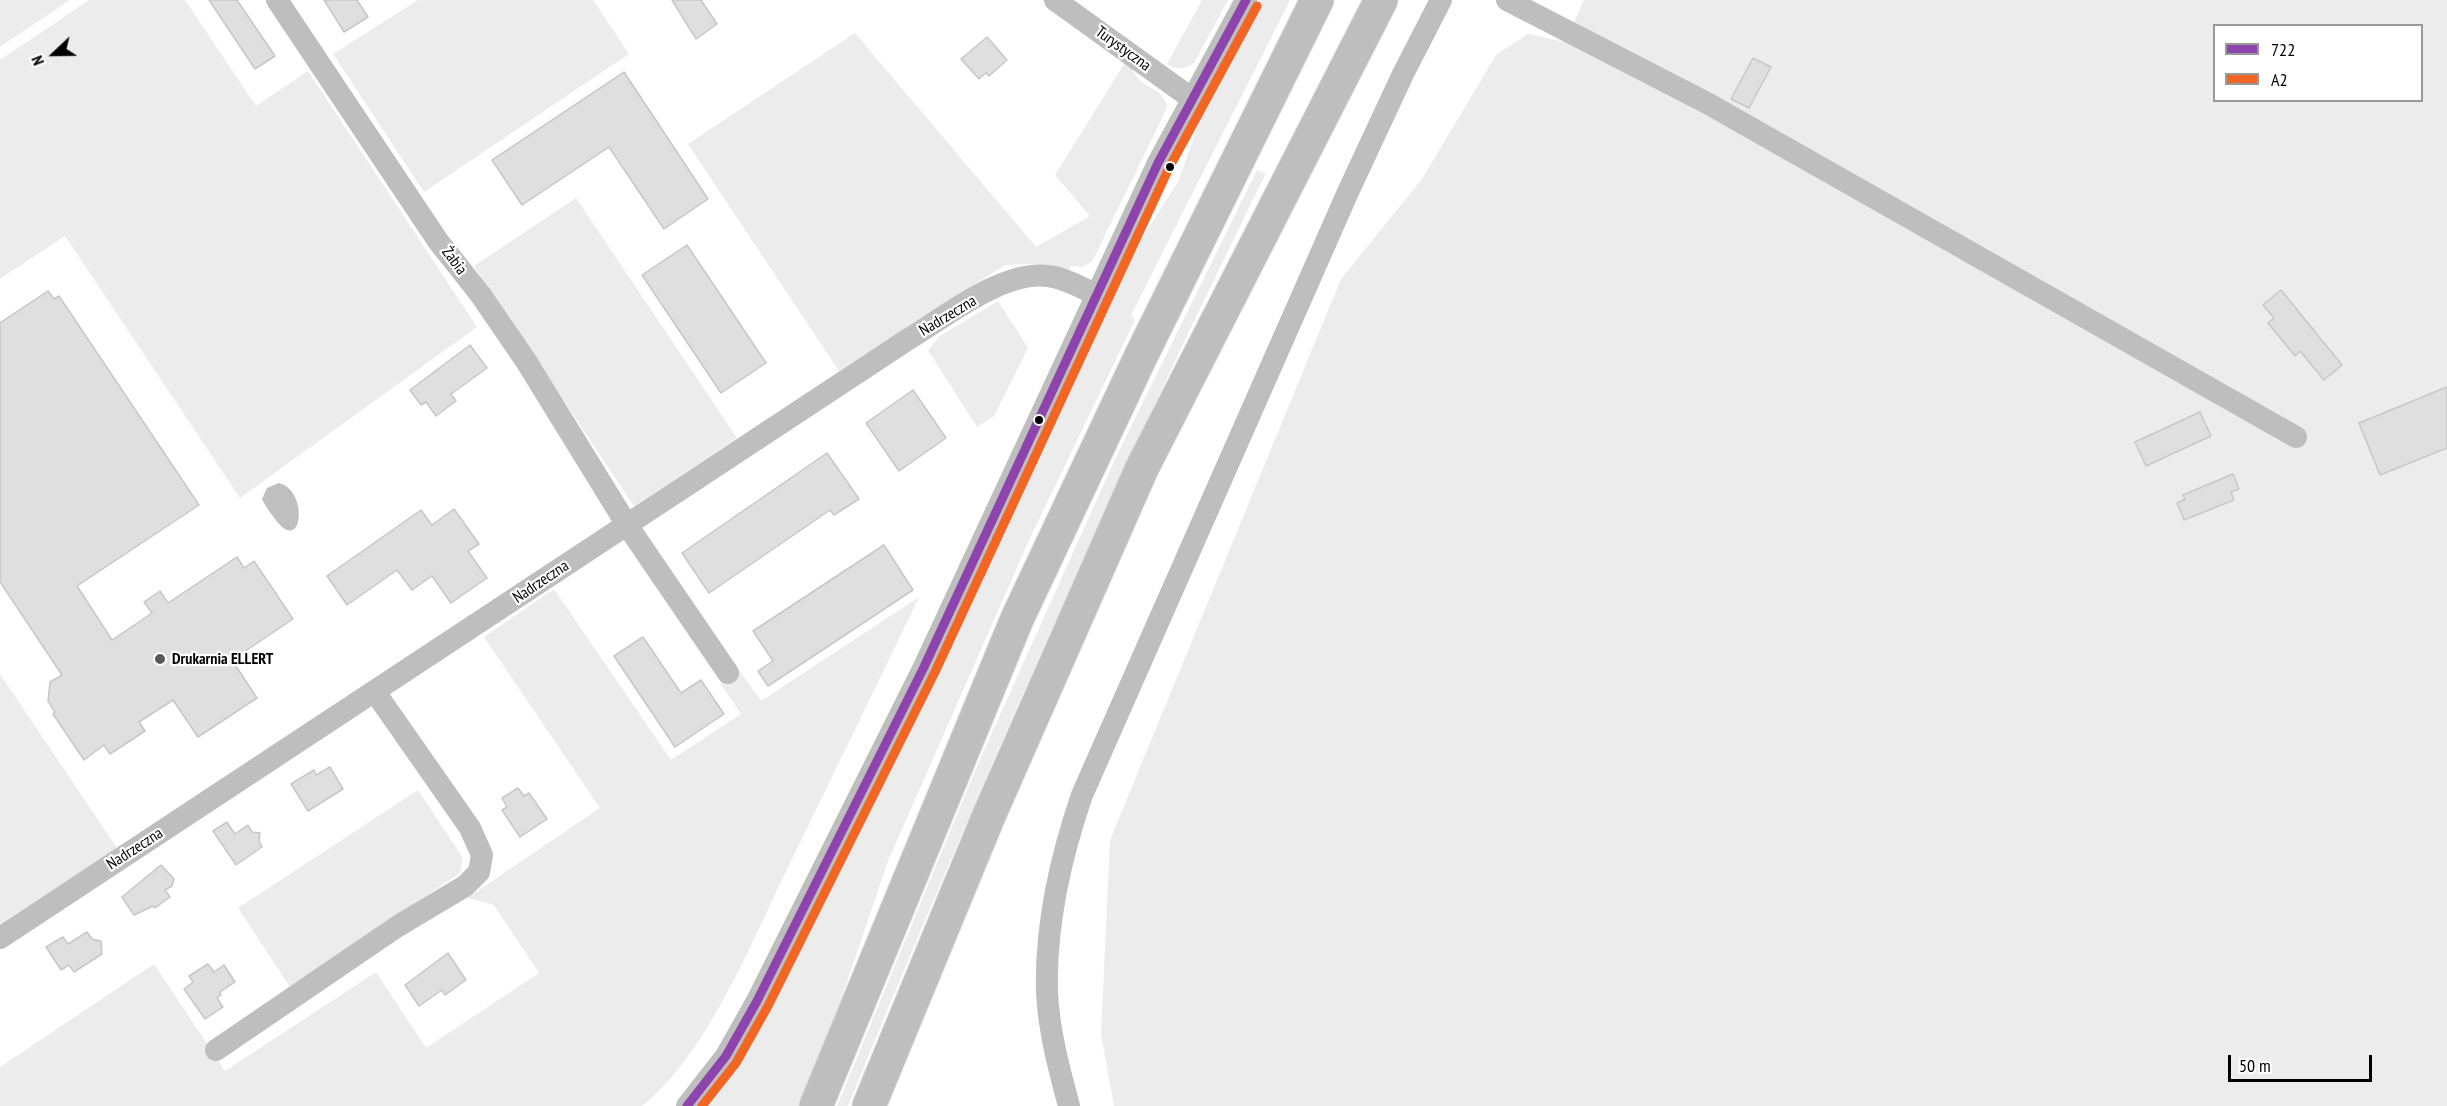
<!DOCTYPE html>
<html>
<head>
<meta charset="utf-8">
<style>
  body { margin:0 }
  #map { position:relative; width:2447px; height:1106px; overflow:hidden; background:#fff; font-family:"PT Sans Narrow",sans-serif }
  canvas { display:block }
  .legend { position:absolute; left:2213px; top:24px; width:210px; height:78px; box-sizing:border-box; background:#fff; border:2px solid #999; margin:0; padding:8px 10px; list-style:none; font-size:18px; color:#000 }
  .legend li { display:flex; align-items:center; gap:12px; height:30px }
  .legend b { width:30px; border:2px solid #999 }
  .north { position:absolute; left:24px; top:24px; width:60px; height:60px; -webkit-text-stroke:4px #fff; paint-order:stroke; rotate:248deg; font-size:16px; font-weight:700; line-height:24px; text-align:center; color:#000 }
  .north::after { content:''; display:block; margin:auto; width:21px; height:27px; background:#000; clip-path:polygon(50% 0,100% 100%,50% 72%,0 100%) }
  .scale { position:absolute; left:2228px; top:1055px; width:144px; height:27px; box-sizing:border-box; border:3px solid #000; border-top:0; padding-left:8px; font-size:18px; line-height:21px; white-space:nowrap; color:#000; -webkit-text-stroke:4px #fff; paint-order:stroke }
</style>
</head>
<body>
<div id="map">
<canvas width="2447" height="1106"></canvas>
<ul class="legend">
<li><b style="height:8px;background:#8e44ad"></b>722</li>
<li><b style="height:8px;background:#f26522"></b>A2</li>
</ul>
<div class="north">N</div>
<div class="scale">50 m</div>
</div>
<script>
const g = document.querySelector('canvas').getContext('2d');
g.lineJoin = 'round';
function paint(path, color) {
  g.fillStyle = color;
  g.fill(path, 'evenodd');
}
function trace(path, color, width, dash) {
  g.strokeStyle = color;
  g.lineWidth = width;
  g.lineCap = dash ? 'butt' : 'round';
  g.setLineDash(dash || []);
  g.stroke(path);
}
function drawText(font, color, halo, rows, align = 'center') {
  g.font = font + ' "PT Sans Narrow",sans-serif';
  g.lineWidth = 4.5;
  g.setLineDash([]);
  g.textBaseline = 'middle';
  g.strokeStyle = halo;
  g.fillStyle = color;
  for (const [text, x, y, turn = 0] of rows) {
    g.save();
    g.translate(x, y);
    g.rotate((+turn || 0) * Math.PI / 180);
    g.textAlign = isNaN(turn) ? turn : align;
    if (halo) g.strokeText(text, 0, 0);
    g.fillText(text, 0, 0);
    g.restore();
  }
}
paint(new Path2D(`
  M0,0h70l-70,47z
  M89,0h96l71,106 52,-35 169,256 -237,171 -175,-262 -65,43v-219z
  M418,0h175l36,54 -205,138 -91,-138z
  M1202,0h26l-34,63c-10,7 -16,7 -27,1z
  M1260,0h30l-159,315 4,5 -105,218 -142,323 -75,221 -14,24h-92l12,-13 31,-52 238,-481 131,-293h5l55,-87 27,-78 -4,-6 24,-35z
  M1584,0h863v1106h-1333l-13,-71 9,-195 231,-561 81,-100 74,-124 32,-21 37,8zM2214,26h208v74h-208z
  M855,33l181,214 54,-31 -35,-41 71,-114c6,5 6,11 11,16 10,13 28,12 30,31l-75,154 -11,5 -11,-1v4l-38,-6 -27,1 -166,106 -151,-227z
  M1257,170l9,3c-151,306 -289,617 -418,933h-11l140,-340 140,-311z
  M576,198l161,240 -103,68 -160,-240z
  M998,301l30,47 -34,68 -17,11 -49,-77 12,-14z
  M554,589l117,171 70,-46 -21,-31 19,-13 22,31 158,-104c-43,90 -87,180 -131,270 -36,74 -81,188 -146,239h-642v-39l154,-103 71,107 151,-99 50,76 113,-75 -45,-68 -27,-7 133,-90 -116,-171z
  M0,674l117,174 -117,76z
  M418,790l45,68 -3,15 -170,114 -52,-79z`), '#ececec');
paint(new Path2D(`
  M279,483c30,7 24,74 -4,36 -5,-7 -10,-13 -13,-20l5,-11z`), '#bfbfbf');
const building = new Path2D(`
  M209,0h28l38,56 -20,13z
  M324,0h33l11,17 -24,15z
  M672,0h29l16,24 -21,15z
  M987,37l20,23 -18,16 -3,-3 -7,6 -18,-20z
  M1753,58l18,9 -22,41 -18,-9z
  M624,72l84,127 -44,30 -55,-82 -87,58 -30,-45z
  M687,245l79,118 -45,30 -79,-118z
  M2281,290l61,75 -18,15 -24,-29 -5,5 -27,-33 6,-5 -11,-13z
  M48,291l6,8 5,-3 140,209 -122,81 35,54 40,-27 -8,-11 16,-11 8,12 69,-46 7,11 10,-7 39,58 -61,41 25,38 -59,39 -25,-37 -34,22 6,9 -35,23 -6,-9 -20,15 -31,-46 2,-2 -7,-11 2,-19 12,-7 -62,-93v-259z
  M470,345l17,23 -36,26 5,7 -20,15 -10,-14 -5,3 -11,-15z
  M2447,387v61l-67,27 -21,-52z
  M913,390l33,48 -47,33 -33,-48z
  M2200,412l11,24 -65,30 -11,-24z
  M827,453l32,46 -25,16 -4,-5 -121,83 -27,-40z
  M2233,474l6,15 -8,3 3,8 -50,20 -7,-17 8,-4 -2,-4z
  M454,509l25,35 -11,7 19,27 -36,25 -19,-27 -20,14 -15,-20 -50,35 -20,-29 94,-66 11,15z
  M884,545l29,45 -145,96 -10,-15 15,-10 -20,-30z
  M643,637l38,56 20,-13 23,34 -49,33 -61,-91z
  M330,767l13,22 -35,22 -17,-27 23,-14 2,5z
  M518,788l6,8 5,-3 18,26 -27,18 -18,-27 5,-3 -5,-9z
  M227,822l8,12 13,-9 4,7 8,1 -1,8 3,6 -26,18 -23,-34z
  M161,865l13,14 -2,7 -7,4 5,7 -15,11 -2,-2 -19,9 -12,-18z
  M87,932l5,7 9,2 1,13 -28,18 -5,-7 -8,5 -15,-23 17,-10 5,7z
  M448,953l18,27 -21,15 -3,-5 -23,16 -14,-21z
  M208,964l6,8 10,-7 11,17 -15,10 1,3 -4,3 6,9 -18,12 -21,-30 9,-7 -4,-6z`);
paint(building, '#dfdfdf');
trace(building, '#c7c7c7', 1.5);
const highway = new Path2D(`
  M816,1106l201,-487 123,-261 177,-358
  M869,1106l121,-293 152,-345 239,-468`);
trace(highway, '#dbdbdb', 35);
trace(new Path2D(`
  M277,0l161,241 42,53 46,67 101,164 101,148
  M1055,0l136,98
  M1507,0l200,103 589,334
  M0,938l907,-598c38,-23 96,-70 141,-64 17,2 32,11 47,18
  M216,1050l182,-124 67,-40 14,-14 3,-17 -12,-27 -95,-136
  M687,1106l39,-50 31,-55 167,-334 234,-504 88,-163
  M1069,1106c-10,-37 -20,-75 -22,-113 -2,-68 13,-134 35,-198l266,-603 55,-118 38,-74`), '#bebebe', 22);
trace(highway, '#bebebe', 33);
trace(new Path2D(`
  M687,1106l39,-50 31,-55 167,-334 234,-504 88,-163`), '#8e44ad', 9);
trace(new Path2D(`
  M702,1106l34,-43 32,-57 167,-334 234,-504 88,-162`), '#f26522', 9);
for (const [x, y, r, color] of [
  [1170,167,5,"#000"],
  [1039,420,5,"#000"],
  [160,659,6,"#595959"]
]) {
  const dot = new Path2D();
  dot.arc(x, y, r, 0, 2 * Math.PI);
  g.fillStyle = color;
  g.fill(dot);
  trace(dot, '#fff', 2);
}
drawText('16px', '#000', '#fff', [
  ["Turystyczna",1123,49,36],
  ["Żabia",454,261,53],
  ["Nadrzeczna",948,316,-31],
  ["Nadrzeczna",541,582,-34],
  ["Nadrzeczna",135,849,-33]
]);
drawText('bold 16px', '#000', '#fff', [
  ["Drukarnia ELLERT",172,659]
], 'left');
</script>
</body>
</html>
